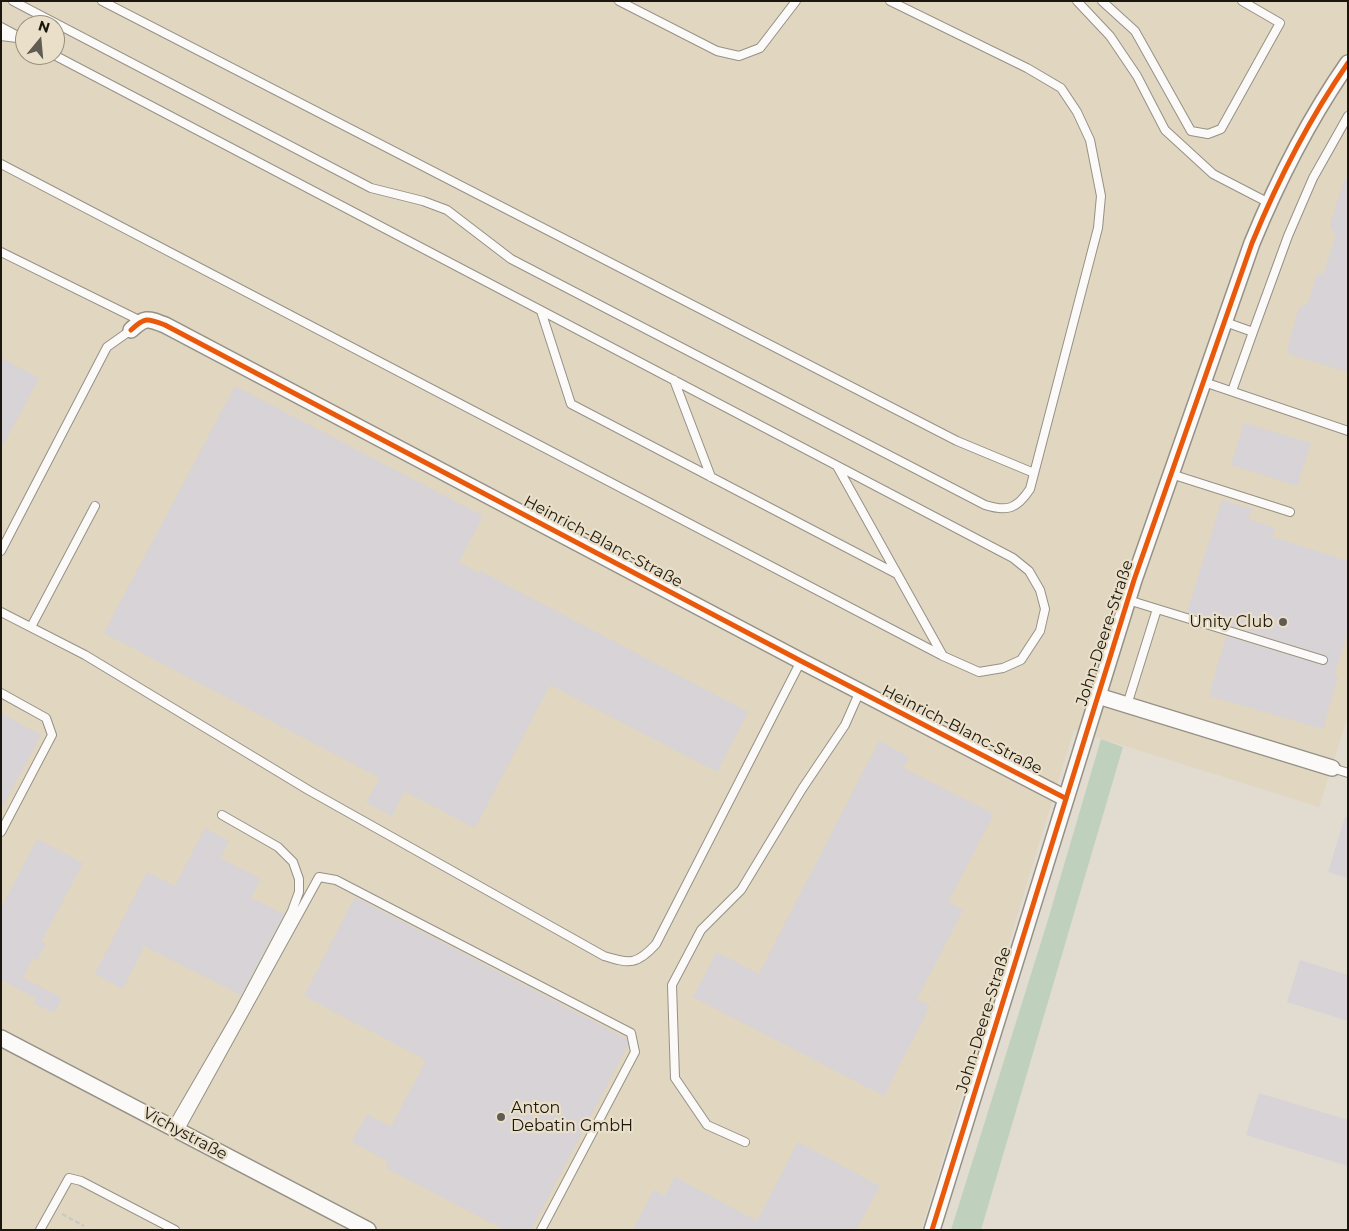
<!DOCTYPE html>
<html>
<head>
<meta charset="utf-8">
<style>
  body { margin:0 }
  #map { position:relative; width:1349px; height:1231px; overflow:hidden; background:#e2dcd0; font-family:Montserrat,sans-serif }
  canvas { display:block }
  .frame { position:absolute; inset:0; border:2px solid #1b170f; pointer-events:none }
  .north { position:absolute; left:15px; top:15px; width:50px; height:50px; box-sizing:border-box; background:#eadfc8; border:1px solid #978f7e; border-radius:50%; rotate:17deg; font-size:14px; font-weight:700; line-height:20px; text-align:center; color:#1b170f }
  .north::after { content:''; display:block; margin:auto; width:18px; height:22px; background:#615c53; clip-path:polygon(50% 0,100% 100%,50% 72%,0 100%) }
</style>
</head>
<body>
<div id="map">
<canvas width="1349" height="1231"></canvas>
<div class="frame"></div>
<div class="north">N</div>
</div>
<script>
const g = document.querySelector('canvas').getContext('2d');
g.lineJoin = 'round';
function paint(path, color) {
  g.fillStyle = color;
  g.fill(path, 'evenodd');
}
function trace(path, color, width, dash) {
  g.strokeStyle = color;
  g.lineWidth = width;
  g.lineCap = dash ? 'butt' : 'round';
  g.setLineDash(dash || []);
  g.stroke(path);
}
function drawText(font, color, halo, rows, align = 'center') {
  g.font = font + ' Montserrat,sans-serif';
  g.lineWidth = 4.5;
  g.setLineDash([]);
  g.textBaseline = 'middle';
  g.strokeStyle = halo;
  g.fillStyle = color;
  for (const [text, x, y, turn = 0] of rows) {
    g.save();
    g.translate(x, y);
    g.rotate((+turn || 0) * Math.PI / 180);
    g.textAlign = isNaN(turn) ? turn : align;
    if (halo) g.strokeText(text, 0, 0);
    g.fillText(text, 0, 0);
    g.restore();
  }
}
paint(new Path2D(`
  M1,1h1347v715l-29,91 -245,-77 -153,500h-920zM25,25h30v30h-30z`), '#e1d6c0');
paint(new Path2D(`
  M1101,739l22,8 -142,483h-30l96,-307z`), '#bfd1bd');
paint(new Path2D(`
  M1345,178l3,1v193l-59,-18 -2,-4 12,-42 9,-5 9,-30 6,2 13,-40 -6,-9z
  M1,358l38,20 -38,71z
  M235,386l248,130 -24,46 20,11 1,-2 268,141 -31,60 -167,-87 -75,143 -71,-37 -12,25 -26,-14 14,-24 -276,-145z
  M1244,423l67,20 -14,43 -66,-21z
  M1222,500l30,9 -4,10 27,9 -3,9 76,24v70l-14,45 4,1 -15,52 -114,-33 17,-60 95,29 5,-1 2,-3 -1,-4 -2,-2 -138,-43z
  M1,713l40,22 -40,75z
  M879,741l30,16 -6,11 91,46 -46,88 15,8 -46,89 13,7 -46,90 -191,-99 24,-45 42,22z
  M1345,817h3v61l-20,-6z
  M205,828l24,13 -9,17 41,21 -10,19 33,16 -43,81 -97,-49 -21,43 -28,-15 52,-102 28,14z
  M37,839l46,24 -42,79 5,2 -9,16 -4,-2 -10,20 39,20 -8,15 -21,-10 3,-5 -35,-18v-72z
  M355,897l272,142 1,6 -97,185h-26l-119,-62 3,-6 -37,-20 15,-28 24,13 35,-67 -122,-64z
  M1300,960l48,15v46l-61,-19z
  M1259,1093l89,27v46l-102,-31z
  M798,1142l82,44 -24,44h-223l21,-40 11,6 10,-19 82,44z`), '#d7d3d7');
const lane = new Path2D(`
  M13,1l358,187 52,13 24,9 64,49 474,246c22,7 32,4 45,-16l68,-261 3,-32 -11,-56 -13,-28 -16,-24 -34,-20 -137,-67
  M102,1l855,440 77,32
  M619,1l98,50 22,5 21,-8 36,-47
  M1077,1l33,35 27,40 28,54 48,44 56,29
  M1102,1l33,30 56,100 17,3 13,-5 59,-106 -38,-22
  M1,27l24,13
  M1,36l16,2
  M1,164l942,492 36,16 24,-4 18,-8 19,-29 5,-22 -5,-19 -11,-19 -16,-13 -959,-503
  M1,252l140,69
  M541,311l30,93 326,170
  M1225,322l28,10 -21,59
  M1253,332l35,-96 25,-58 35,-62
  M674,380l37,97
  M1204,382l144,49
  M837,466l106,190
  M1171,474l119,38
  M1,551l106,-204 24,-17
  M1128,600l195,60
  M1,612l84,43 225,136 294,165c26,8 33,9 52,-12l145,-283
  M31,627l64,-121
  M1,693l45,25 6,17 -51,97
  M1127,705l30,-96
  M1332,768l16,5
  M172,1127l65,-112 55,-104 7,-19v-13l-6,-17 -15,-15 -56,-32
  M179,1131l140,-254 17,3 295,153 4,19 -94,178
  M745,1142l-38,-17 -32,-47 -3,-93 29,-55 40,-40 61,-101 43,-64 15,-34
  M40,1230l29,-52 12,3 94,49`);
const street = new Path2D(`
  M131,330c14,-13 16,-12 34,-5l636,336 264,137
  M1098,696l234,72
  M1,1038l367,192
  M932,1230l202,-650 118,-337c26,-63 57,-124 96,-180`);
trace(lane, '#959187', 10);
trace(street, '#959187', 18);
trace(new Path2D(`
  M62,1214l22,12`), '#cbc9c6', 2.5, [5, 2.5]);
trace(lane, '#fbfaf8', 8);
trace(street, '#fbfaf8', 15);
trace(new Path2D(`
  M131,330c14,-13 16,-12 34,-5l636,336 264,137
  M932,1230l202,-650 118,-337c26,-63 57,-124 96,-180`), '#e8590c', 5);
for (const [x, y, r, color] of [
  [1283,622,5,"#615c53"],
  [501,1117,5,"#615c53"]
]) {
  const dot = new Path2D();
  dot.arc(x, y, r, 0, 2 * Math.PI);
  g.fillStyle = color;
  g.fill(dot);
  trace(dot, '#eadfc8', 2);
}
drawText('16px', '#1b170f', '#eadfc8', [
  ["Heinrich-Blanc-Straße",603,542,28],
  ["John-Deere-Straße",1105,633,-72],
  ["Heinrich-Blanc-Straße",962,730,27],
  ["John-Deere-Straße",984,1020,-73],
  ["Vichystraße",185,1134,28]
]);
drawText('16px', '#1b170f', '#eadfc8', [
  ["Unity Club",1273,622],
  ["Anton",511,1108,"left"],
  ["Debatin GmbH",511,1126,"left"]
], 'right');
</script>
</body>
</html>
